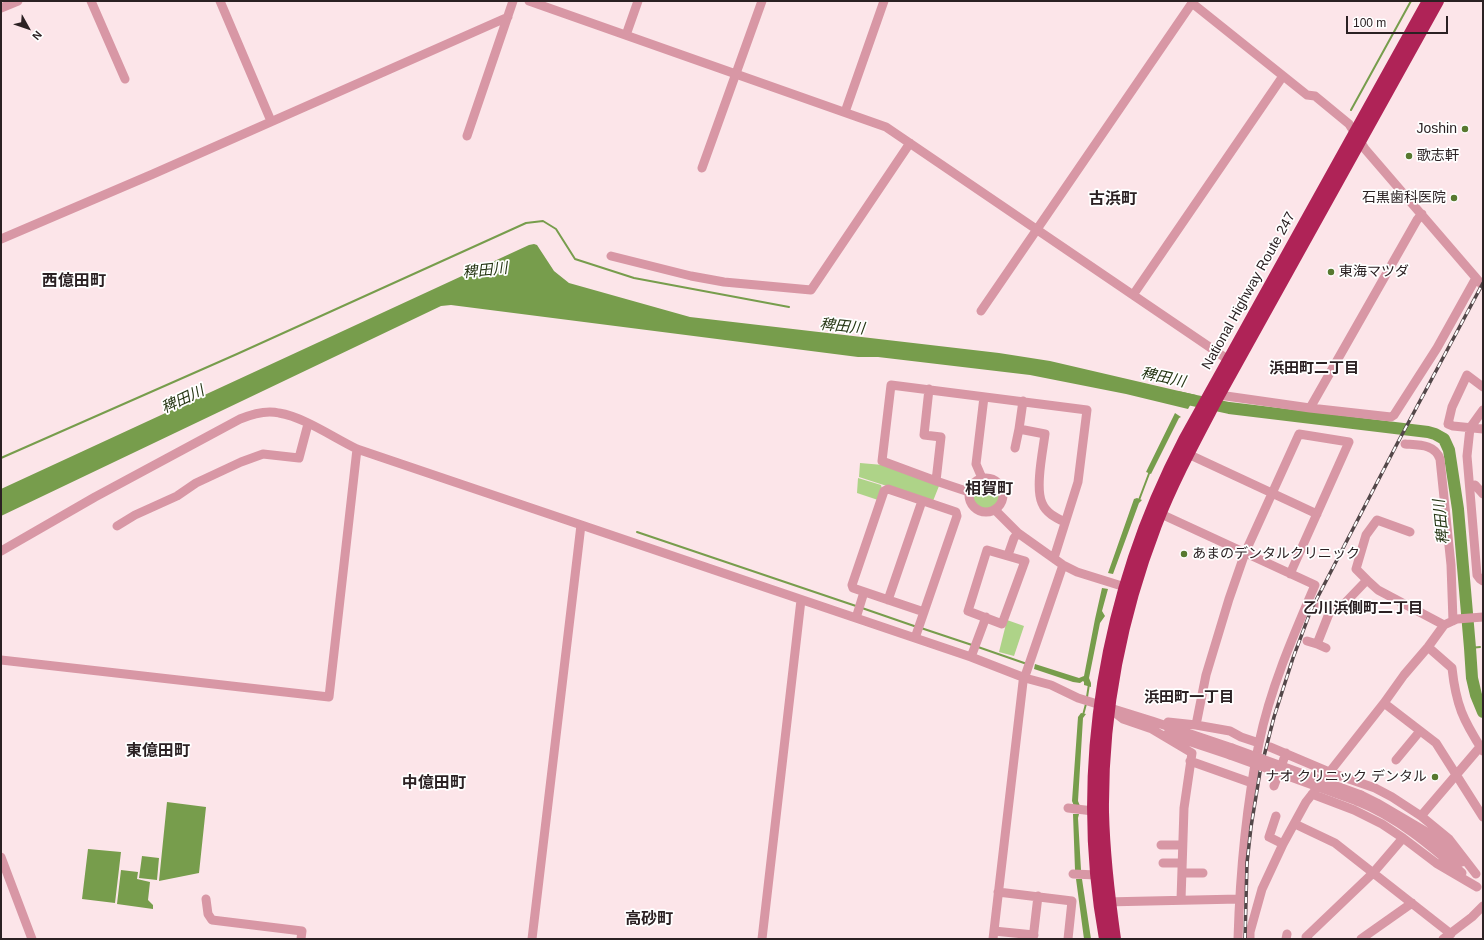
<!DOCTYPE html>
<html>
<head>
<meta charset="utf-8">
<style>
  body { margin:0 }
  #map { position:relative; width:1484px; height:940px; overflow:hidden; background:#fce5e9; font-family:Arial,sans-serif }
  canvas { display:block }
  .frame { position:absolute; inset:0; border:2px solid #2b2123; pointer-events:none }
  .north { position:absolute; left:8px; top:8px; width:40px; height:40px; -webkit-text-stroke:3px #fff; paint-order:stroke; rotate:130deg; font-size:11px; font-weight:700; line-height:16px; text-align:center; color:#2b2123 }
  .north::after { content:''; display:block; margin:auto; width:14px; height:18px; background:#2b2123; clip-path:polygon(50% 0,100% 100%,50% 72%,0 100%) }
  .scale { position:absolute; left:1346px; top:16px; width:102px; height:18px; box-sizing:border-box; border:2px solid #2b2123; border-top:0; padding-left:5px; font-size:12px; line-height:14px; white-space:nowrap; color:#2b2123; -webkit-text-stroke:3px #fff; paint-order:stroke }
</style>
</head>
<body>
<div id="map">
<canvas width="1484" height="940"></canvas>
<div class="frame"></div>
<div class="north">N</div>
<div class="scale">100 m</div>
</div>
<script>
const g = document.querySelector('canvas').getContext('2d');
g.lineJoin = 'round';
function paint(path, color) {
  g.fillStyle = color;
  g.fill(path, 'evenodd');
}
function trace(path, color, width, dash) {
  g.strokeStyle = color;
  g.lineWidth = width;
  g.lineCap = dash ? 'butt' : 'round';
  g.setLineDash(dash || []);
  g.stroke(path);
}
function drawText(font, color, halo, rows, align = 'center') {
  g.font = font + ' Arial,"Noto Sans JP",sans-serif';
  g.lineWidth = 3.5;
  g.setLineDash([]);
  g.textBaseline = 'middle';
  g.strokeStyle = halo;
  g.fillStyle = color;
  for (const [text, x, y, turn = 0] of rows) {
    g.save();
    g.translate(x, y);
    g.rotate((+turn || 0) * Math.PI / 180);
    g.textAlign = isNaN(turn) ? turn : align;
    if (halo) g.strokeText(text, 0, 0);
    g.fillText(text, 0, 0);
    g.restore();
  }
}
paint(new Path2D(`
  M860,463l23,2 56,21 -6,15 -74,-24z
  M858,478l23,7 1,4 -4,11 -21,-7z
  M972 495a15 15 0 1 1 30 0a15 15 0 1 1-30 0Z
  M1007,620l17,6 -10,30 -15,-4z`), '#aed388');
paint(new Path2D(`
  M534,244l3,1 17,26 15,12 121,34 309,36 51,8 146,34 -8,14 -62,-15 -96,-19 -152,-18h-20l-407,-52 -10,1 -440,210v-27l528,-244z
  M1175,413l6,4 -2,1 -28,56 -5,-2z
  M1137,498l5,2 -3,3 -26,71 -5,-1 26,-74z
  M1102,588l6,1 -6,22 3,5 -5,7 -11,55 2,5v4l-7,-2v-3l-1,-1 -3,2 -7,-1 -39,-13 1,-5 44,14 5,-2 11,-57z
  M1081,713l5,1 -3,4 -5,83 2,5h-6l-2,-5 6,-84z
  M167,802l39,5 -7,66 -40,8z
  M1073,814h6l-1,4 3,52h-6z
  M88,849l33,3 -6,51 -33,-4z
  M142,856l17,2 -2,22 -18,-2z
  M121,870l17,2 -1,7 13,3 -2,18 5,5v4l-36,-5z
  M1076,879h6l9,60h-7z`), '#779d4c');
trace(new Path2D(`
  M1351,110l60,-109
  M1,458l236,-104 289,-131 17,-2 13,8 19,30 59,19 155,29
  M1139,500l11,-29
  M637,532l219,74
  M862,608l55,19
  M921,628l51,17
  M978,647l49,17
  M1470,648l10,-1
  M1087,697l2,-13
  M1083,715l3,-11`), '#779d4c', 2);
trace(new Path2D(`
  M1178,397l51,11 199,24 7,2 9,5 5,11 9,59 12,139 2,30 4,17 7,17`), '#779d4c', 12);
trace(new Path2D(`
  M91,1l34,78
  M220,1l51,120
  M529,1l357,126 347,236
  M1,8l17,-7
  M626,35l12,-34
  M845,112l39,-111
  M467,136l46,-135
  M702,168l60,-167
  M1,239l152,-65 355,-157
  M611,256l80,20 33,6 87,8 99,-147
  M1133,295l150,-219
  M981,311l211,-308 115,92 8,1 34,28 16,25 118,137
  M1483,387l-16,-12 -15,32 -4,17 5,2 30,3
  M929,389l-5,46 17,2 -5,44
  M1219,395l91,13 107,-188 5,-6
  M1023,401l-4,28 26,5c-2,16 -10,54 -3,69 4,10 14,15 23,19
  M1310,408l81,9 3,-2 43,-67 39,-70
  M1483,410l-13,18 -3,28 10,119 3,4 3,2
  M1405,444c14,1 30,0 35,15l11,106 2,56
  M1015,448l4,-19
  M1188,454l129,60
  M969 495a17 17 0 1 1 34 0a17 17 0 1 1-34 0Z
  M982,478l-6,-14 8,-67
  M1475,485l8,9
  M969,492l-33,-11 -54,-20 9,-76 196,25 -9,72 -24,76
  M995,510l23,23 45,32 14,7 48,15
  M1161,514l154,71c-22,51 -45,104 -56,158 -13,65 -19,130 -21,196
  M117,526l18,-11 42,-19 19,-13 45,-21 22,-8 36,4 9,-34
  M987,550l38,11 -23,63 -34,-13z
  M1,551l94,-54 145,-78c12,-5 27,-9 39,-6 25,4 55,25 78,36l614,208 54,21 26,7 27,13 74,23 80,27
  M1008,555l6,-17 4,-5
  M1367,580l-11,-11 10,-34 11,-15 33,12
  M888,600l34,-99
  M1319,607l13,-1
  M856,618l8,-26
  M915,638l42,-122 -1,-4 -68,-23 -4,2 -32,94 1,3 71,24
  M1307,641l10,3
  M1428,647l24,21c4,37 11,52 31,83
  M1326,648l-9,-4 15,-38 11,-1 24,-25 11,10 66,35
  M971,657l15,-40
  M1,660l328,37 28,-248
  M1384,703l52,40 47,74
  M1114,712l9,7 32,11
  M1168,722l28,3 34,6 11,6 18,6
  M1196,725l10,-50 23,-76 16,-46 54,-119 50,8 -59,132
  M1150,728l42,25 -8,55 -3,92
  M1167,734l63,21
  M1270,747l59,25 46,16 17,9 29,19 28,23 27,35
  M1396,760l24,-29
  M1190,761l62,22
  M1274,786l12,-33
  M1312,794l42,16 28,14 21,14 33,25 41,24
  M1361,795l16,8 51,30 34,29
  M1357,801c40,16 73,44 105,72
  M1068,808l25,3
  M1276,816l-7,21 14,7
  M1421,816l59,-69
  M1295,824l40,19 116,91
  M1161,845h21
  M1,857l31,82
  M1163,863h19
  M1182,873h21
  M1073,874l24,1
  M998,892l74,9 -4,38
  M206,899l2,15 4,6 90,11 -1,8
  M1105,902l134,-3
  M994,931l40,4
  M532,939l49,-414
  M762,939l39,-339
  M993,939l30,-257 40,-117
  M1033,939l5,-43
  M1250,939v-7l12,-43 21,-45 23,-42 78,-99 20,-28 24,-28 16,-22 13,-6 26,-2
  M1286,939l1,-5
  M1308,939l-2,-2 67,-64 30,-35
  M1361,939l51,-36
  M1443,939l29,-22 11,-11`), '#d897a5', 9);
trace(new Path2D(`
  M1105,939c-31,-169 0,-348 79,-499l244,-439
  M1115,939c-6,-42 -11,-84 -12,-127 -1,-97 18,-196 53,-287 17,-44 40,-86 62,-128l220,-396`), '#af2357', 12);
const rail = new Path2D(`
  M1245,939l2,-76 4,-36 9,-55 14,-55 19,-59 18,-48 86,-166 86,-161`);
trace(rail, '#534749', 3.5);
trace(rail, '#fff', 2, [6]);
trace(new Path2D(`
  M1232,748l129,47
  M1230,755l127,46`), '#d897a5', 9);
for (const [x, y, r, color] of [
  [1465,129,4,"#57782f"],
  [1409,156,4,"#57782f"],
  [1454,198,4,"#57782f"],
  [1331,272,4,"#57782f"],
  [1184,554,4,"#57782f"],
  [1435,777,4,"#57782f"]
]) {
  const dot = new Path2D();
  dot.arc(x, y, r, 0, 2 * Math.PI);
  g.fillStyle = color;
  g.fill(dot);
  trace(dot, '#fff', 1.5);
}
drawText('14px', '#2b2123', '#fff', [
  ["Joshin",1457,129],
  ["歌志軒",1417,156,"left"],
  ["石黒歯科医院",1446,198],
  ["東海マツダ",1339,272,"left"],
  ["あまのデンタルクリニック",1192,554,"left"],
  ["ナオ クリニック デンタル",1427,777]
], 'right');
drawText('14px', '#2b2123', '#fff', [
  ["National Highway Route 247",1249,291,-61]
]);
drawText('italic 15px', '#263614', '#fff', [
  ["稗田川",485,271,-6],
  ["稗田川",842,327,6],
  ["稗田川",1163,378,12],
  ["稗田川",183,400,-25],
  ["稗田川",1442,522,-96]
]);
drawText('bold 15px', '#2b2123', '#fff', [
  ["浜田町二丁目",1314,369],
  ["乙川浜側町二丁目",1363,609],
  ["浜田町一丁目",1189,698]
]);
drawText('bold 16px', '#2b2123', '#fff', [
  ["古浜町",1113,200],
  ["西億田町",74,282],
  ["相賀町",989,490],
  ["東億田町",158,752],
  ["中億田町",434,784],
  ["高砂町",649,920]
]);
</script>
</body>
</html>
